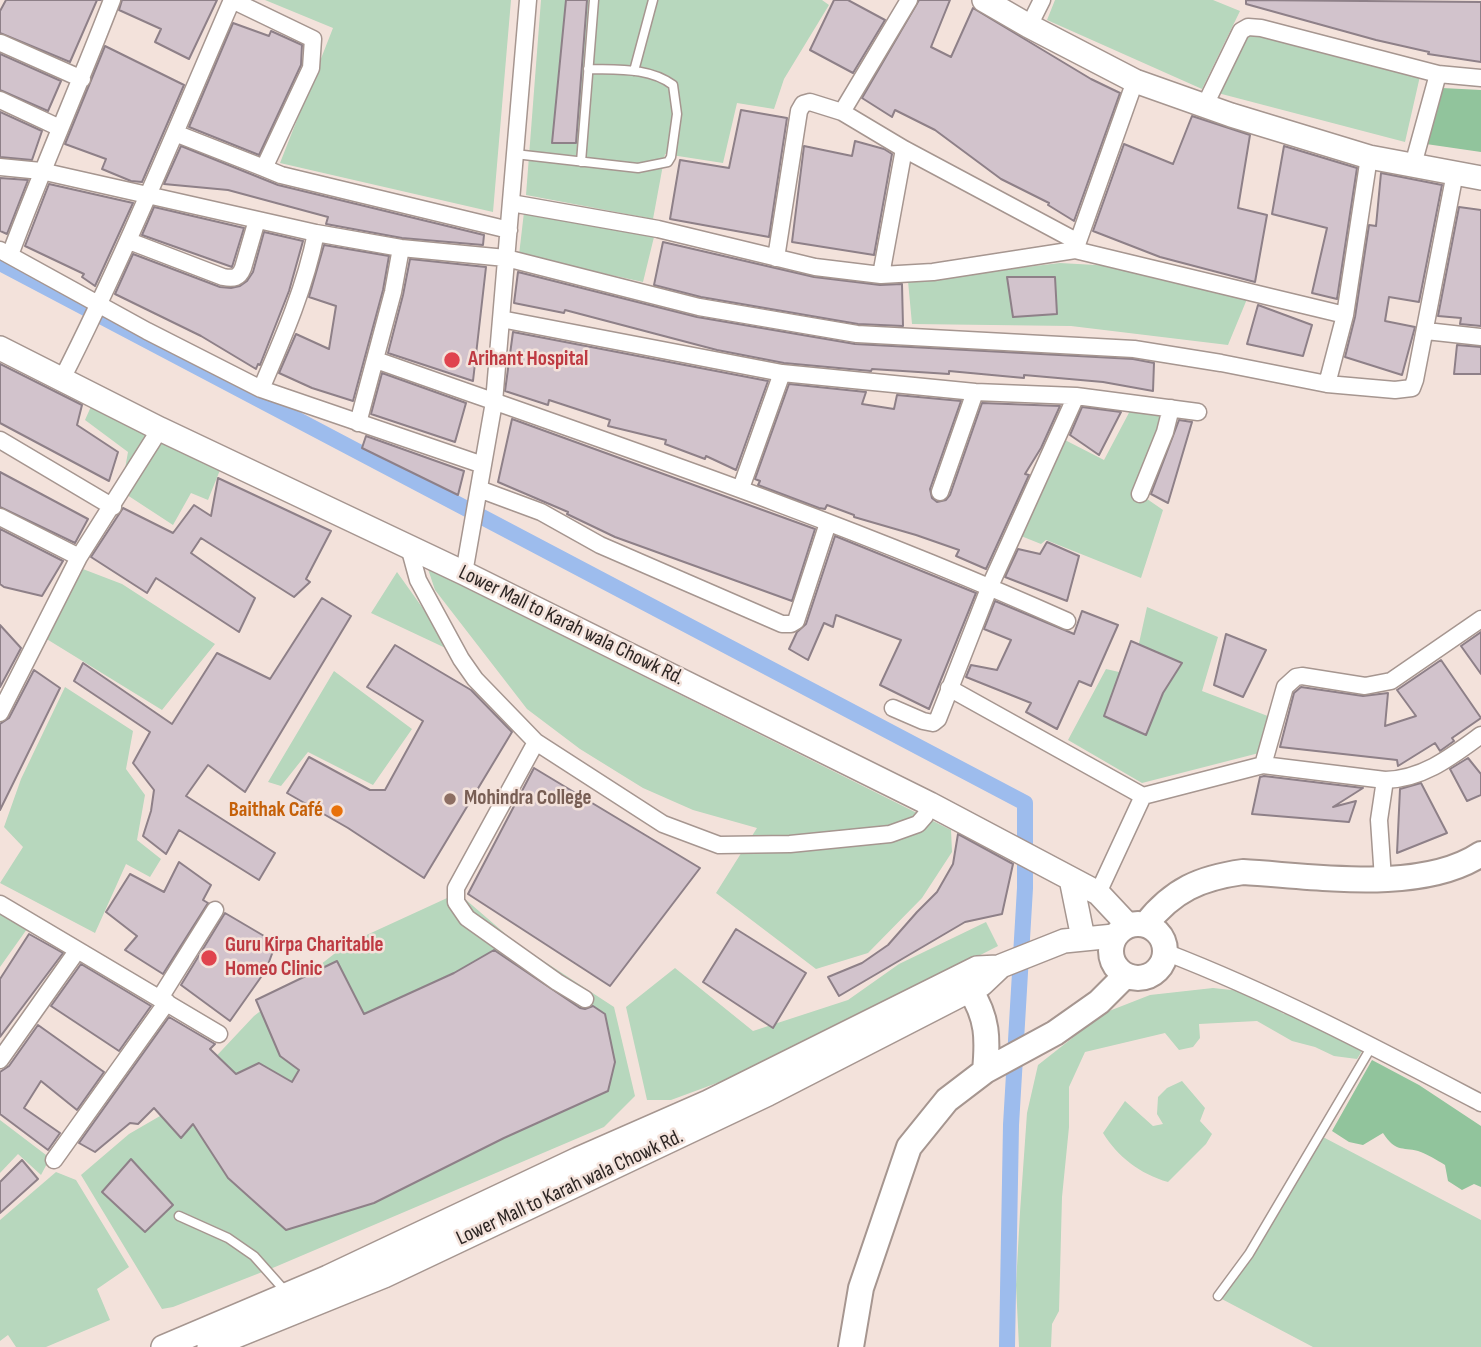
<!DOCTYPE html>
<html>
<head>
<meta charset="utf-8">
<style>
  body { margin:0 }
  canvas { display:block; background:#f3e2db }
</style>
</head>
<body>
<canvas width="1481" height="1347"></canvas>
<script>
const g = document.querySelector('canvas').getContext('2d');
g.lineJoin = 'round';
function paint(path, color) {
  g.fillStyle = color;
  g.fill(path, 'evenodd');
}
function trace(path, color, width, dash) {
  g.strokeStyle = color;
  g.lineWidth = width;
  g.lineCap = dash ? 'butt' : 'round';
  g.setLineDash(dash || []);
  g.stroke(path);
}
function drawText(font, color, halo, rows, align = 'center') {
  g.font = font + ' "Sofia Sans Condensed",sans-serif';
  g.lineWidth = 5;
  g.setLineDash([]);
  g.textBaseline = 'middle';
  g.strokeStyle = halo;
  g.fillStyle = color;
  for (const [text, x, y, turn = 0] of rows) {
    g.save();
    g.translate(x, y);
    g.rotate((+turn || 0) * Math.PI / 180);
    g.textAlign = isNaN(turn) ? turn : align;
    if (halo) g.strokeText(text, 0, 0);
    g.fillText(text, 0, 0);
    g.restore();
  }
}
paint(new Path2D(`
  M265,0h246l-18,212 -213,-49 53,-135z
  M541,0h281l7,5 -45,74 -10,30 -37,-6 -14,60 -58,-9 -12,65 -127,-24z
  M1055,0h158l27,11 -38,78 -155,-69z
  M1254,20l169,43 -18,79 -191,-50z
  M524,212l130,25 -11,45 -124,-27z
  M1060,263l53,3 134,33 -19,46 -157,-19 -159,-2 -4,-43z
  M93,402l127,68 -12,30 -17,-7 -18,32 -52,-34 7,-39 -43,-32z
  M1132,407l35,5 -30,80 26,18 -22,68 -95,-38 -5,4 -20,-8 42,-97 41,21z
  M75,566l47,18 93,60 -53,66 -117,-72z
  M428,569l523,261 1,22 -30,46 -54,55 -52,16 -100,-76 41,-65 -64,-18 -50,-22 -63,-39 -53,-40 -92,-119z
  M397,572l57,80 -83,-39z
  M1147,607l71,30 -16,54 71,27 -14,35 -117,30 -74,-43 38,-71 26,6z
  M334,671l78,58 -39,56 -65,-33 -27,34 -13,-4z
  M65,687l68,44 -7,38 19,26 -8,45 24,19 -11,18 -24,-13 -31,69 -95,-50 23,-36 -19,-20 17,-48z
  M458,893l58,50 98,64 21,89 -31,31 -329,140 -102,40 -11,2 -81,-134 48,-41 31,-18 94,-100 93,-72z
  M0,913l27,16 -27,38z
  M986,922l12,24 -235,120 -92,34h-24l-21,-93 49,-39 78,63 95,-31 51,-36z
  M1213,988l46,5 14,5 -4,7 15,9 10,-10 70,37 -2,10 -5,8 -23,-3 -19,-9 -23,-6 -35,-20 -58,3 1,14 -7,9 -14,3 -14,-17 -80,19 -16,35v40l-7,70 -3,114 -7,13 -1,23h-32l-3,-62 4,-73 7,-99 11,-48 66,-52 46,-18z
  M1182,1081l23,27 -5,13 12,13 -6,10 -38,38c-28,-8 -50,-25 -65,-49l22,-32 28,25 10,-2 -6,-10 1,-17 9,-9z
  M0,1120l50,38 -9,17 -23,-21 -18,19z
  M1323,1137l158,83v127h-168l-95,-50z
  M56,1172l20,8 53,87 -32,22 13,31 -64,27h-30l-8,-12 -8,6v-121z`), '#b7d7bd');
paint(new Path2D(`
  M1442,88l39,2v62l-55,-8z
  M1372,1060l47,25 62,41v61l-7,-3 -12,6 -14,-9 -3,-16c-8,-5 -18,-11 -27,-14 -16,-4 -23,1 -35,-18l-20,12 -14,-3 -17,-11z`), '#91c49c');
trace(new Path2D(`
  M0,263l1025,540v85l-14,237 -4,222`), '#9dbced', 16);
const building = new Path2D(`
  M6,0h95h-4l-27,62 -70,-29v-22z
  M122,0h95l-28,59 -34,-17 6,-13 -42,-19z
  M566,0h21l-11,143h-24z
  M834,0h14l37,20 -32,53 -43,-23z
  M919,0h31l-19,47 20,10 22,-49 118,71 29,14 -46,128 -26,-16 1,-2 -48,-24 -66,-49 -40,-20 -3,7 -30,-19z
  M1246,0l235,2v60l-53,-8 1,-2 -53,-12 -130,-36z
  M233,23l36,13 2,-5 31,14 -1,20 -42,90 -70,-28z
  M105,46l79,39 -42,97 -11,-1 -29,-12 4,-10 -41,-15z
  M0,54l61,27 -13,30 -48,-21z
  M741,110l46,8 -18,119 -99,-18 10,-59 49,8z
  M0,112l42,19 -10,29 -32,-3z
  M1192,116l58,19 -12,73 29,7 -12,67 -95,-25 -67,-26 31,-87 49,20z
  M855,141l29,8 8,5 -18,101 -82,-13 12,-96 48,10z
  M181,146l97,39 206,50 -1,10 -81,-7 -76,-14 2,-7 -100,-27 -64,-6z
  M1284,146l73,22 -20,131 -25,-6 15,-65 -55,-14z
  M1381,173l61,12 -23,117 -30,-5 -4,24 30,6 -13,48 -57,-18 10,-40 14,-92 7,1z
  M0,178l28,2 -21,54 -7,-3z
  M49,184l84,19 -38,83 -13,-9 2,-3 -59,-28z
  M154,207l90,21 -12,39 -90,-32z
  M1459,207l22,3v116l-21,-2 1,-6 -23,-2z
  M264,232l39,9 -14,50 -29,74 -2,-1 -2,5 -55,-33 -86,-42 18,-40 87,33 11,1 9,-2 7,-5 6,-9z
  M663,242l151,35 66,8 22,-1 1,42 -45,-2 -157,-27 -47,-12z
  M324,245l65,11 -6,34 -30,111 -41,-13 -33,-15 17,-39 33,15 7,-43 -27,-9z
  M410,259l76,8 -13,114 -85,-28 15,-58z
  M518,272l179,45 158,27 278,15 21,4 -1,28 -50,-9 -79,-7v3l-75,-7v3l-77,-5 -1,2 -87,-8 -67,-13 -152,-40 -1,3 -50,-10z
  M1007,277h48l2,37 -44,3z
  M1258,305l54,20 -9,31 -56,-12z
  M513,332l255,49 -32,89 -30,-14 -1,3 -40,-15 1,-4 -58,-14 2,-6 -61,-20 -1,5 -43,-14z
  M1457,345l24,2v27h-27z
  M0,364l82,41 -5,20 41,27 -9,29 -109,-58z
  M382,373l84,30 -11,39 -84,-28z
  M789,384l77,8 -4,12 32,5 3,-14 64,6 -31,88 2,9 5,4 9,-2 4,-5 32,-92 78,3 -19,42 -16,26 4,1 -43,94 -30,-13 3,-6 -43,-15 -62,-18v-2l-27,-10 -2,4 -6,-1 -61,-23 2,-4 -5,-2z
  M1082,407l39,5 -22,43 -29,-20z
  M512,419l303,110 -23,72 -177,-64 -48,-23 1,-2 -70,-30z
  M1179,420l13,2 -24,81 -17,-9z
  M366,436l98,35 -6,24 -96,-47z
  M0,472l88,47 -13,24 -75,-36z
  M218,478l113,53 -25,48 4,3 -16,15 -93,-59 -10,15 64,45 -16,34 -83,-54 -9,15 -56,-36 32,-49 50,25 21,-28 17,11z
  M0,529l63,32 -21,35 -38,-9 -4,-3z
  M835,536l141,57 -47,116 -49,-24 21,-45 -65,-25 -3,12 -9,-4 -16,37 -19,-11 8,-17 9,-8z
  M1047,542l32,14 -12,45 -62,-24 13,-28 22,5z
  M322,598l29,18 -106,176 -37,-27 -22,31 89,57 -16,27 -80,-50 -13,24 -23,-18 8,-25 3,-21 -21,-27 17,-31 -76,-51 9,-18 89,61 45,-71 53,26z
  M995,601l79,33 8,-23 36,14 -27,61 -12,-5 -22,48 -31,-17 5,-9 -65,-26 5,-12 26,5 14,-30 -27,-11z
  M0,625l21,23 -21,39z
  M1481,632v42l-20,-28z
  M1226,634l40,16 -23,47 -29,-12z
  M1131,641l51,22 -19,30 -17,42 -42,-19z
  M395,645l76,45 41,42 -88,146 -76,-50 -61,-35 22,-36 61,33h15l38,-69 -56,-34z
  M1441,660l40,58 -29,20 2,3 -14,10 -5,-8 -37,23 -1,-6 -117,-13 14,-54 7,-6 62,9 25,-3 -3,33 31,-10 -19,-26z
  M34,670l26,18 -60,122v-86l9,-6z
  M1468,758l13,16v21l-14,6 -17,-32z
  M534,768l166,100 -90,118 -142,-92z
  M1264,776l99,12 -30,19 23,-6 -7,21 -97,-8 8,-37z
  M1421,783l26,50 -50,20 3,-64z
  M958,834l55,30 -11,50 -37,8 -126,74 -11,-19 34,-14 26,-18 29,-33 20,-20 16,-28z
  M179,862l32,23 -8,15 5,3 -45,71 -38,-24 12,-14 -31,-24 24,-38 34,18z
  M225,913l51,30 -10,27 -36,51 -49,-36z
  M736,929l70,44 -33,55 -70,-46z
  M29,934l34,19 -63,84v-58z
  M494,950l86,58 5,1 8,-3 12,8 10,48 -7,29 -104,47 -130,65 -88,27 -58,-52 -35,-54 -12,14 -27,-30 -16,16 -8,-1 -35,29 -16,-9 90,-126 46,27 -5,5 26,25 23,-11 33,19 7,-12 -19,-14 -24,-56 81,-39 27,53 90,-41z
  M81,964l70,42 -32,45 -68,-45z
  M38,1025l66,47 -27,38 -36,-29 -17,27 36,25 -12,17 -48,-36v-42l9,-6z
  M131,1159l42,46 -28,27 -43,-40z
  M22,1160l16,19 -38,34v-31z`);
paint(building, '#d2c3cc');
trace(building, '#8e8088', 2);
const lane = new Path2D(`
  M634,71l19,-71
  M515,154l123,14 30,-6 3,-5 6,-43 -4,-29c-24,-18 -56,-15 -85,-16
  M581,162l13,-162
  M179,1216l49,22 26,18 32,36
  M1218,1296l31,-42 123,-208`);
const street = new Path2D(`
  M1029,26l13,-26
  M1,43l81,36
  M0,100l60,28
  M1205,105l36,-74 7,-4 13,1 177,46
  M842,112l67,-112
  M175,133l89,35
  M1413,165l25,-91 43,4
  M0,167l41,4 275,62 85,15 105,10 193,49 158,27 277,15 87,14 106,21 68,6 17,-2 3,-8 40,-207
  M511,203l147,26 157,38 66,8 52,-3 142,-22 270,65
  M129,241l94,36c11,2 16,1 20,-9l14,-48
  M0,250l147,81 114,58 222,76
  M1075,250l60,-169
  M10,255c32,-86 69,-169 102,-255
  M776,258l23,-147 4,-7 7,-2 32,10 62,37 174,93
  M881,275l23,-126
  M501,319l281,54 193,19 -35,100
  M1426,331l55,6
  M376,360c232,82 466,160 691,261
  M62,379c63,-124 115,-252 170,-379l81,39 -2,29 -47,100 17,7 228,55
  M1327,384l18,-69 24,-158
  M261,389c22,-51 44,-101 55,-156
  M975,392l101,4 122,16
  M358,423l35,-131 8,-44
  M0,440l113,67
  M741,488l41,-115
  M479,489l62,23 59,33 182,79h9l5,-3 32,-98
  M1140,494l25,-62 6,-24
  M0,517l79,40
  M409,547l9,33 43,79 14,20 61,63 127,82 56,21 71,-1 100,-10 28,-10 7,-8 5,-12
  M464,573l30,-171 34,-402
  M949,688l194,108
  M893,708l30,13 10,2 5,-4 52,-133 86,-190
  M0,713l79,-156 81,-128
  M536,742l-80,146v14l11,16 90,64 28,17
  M1263,765l22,-78 11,-10 6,-1 63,10 26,-5 90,-62
  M1383,879l-4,-59 6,-40
  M1098,893l45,-97 120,-31 122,15c38,-1 66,-23 96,-45
  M0,904l219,130
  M1165,952c109,42 213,97 316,151
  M160,998l55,-88
  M0,1060l77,-109
  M54,1160l113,-158`);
const secondary = new Path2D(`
  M984,0l45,26 106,55 96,34 138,42 112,21
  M0,348l160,81 304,144 466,231 168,89 30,32
  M1071,879l12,59
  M163,1347l165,-70 250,-118 130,-57 269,-134 21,-1
  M209,1347l175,-71 384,-182 214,-110 19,-18 63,-25 50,-5`);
const primary = new Path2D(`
  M1111 951a27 27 0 1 1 54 0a27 27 0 1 1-54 0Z
  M1146,924c27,-34 54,-46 97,-52 70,4 178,22 238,-18
  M970,990c18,28 18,49 15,81
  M851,1347l10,-59 48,-141 38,-47 38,-29 70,-38 44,-31 26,-26`);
trace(lane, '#a69690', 11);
trace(street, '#a69690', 19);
trace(secondary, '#a69690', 26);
trace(primary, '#a69690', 28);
trace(lane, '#fff', 8);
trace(street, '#fff', 16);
trace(secondary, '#fff', 23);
trace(primary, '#fff', 24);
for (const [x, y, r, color] of [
  [452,360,9,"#e0444e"],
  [450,799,7,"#8d6e63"],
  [337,811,7,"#e8710a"],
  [209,958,9,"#e0444e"]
]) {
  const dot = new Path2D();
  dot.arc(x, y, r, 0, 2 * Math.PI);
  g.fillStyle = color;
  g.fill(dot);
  trace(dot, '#f3e2db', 2.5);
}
drawText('bold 21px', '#be3a42', '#f3e2db', [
  ["Arihant Hospital",468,360],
  ["Guru Kirpa Charitable",225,946],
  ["Homeo Clinic",225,970]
], 'left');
drawText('21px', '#2d2624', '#f3e2db', [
  ["Lower Mall to Karah wala Chowk Rd.",571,626,26],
  ["Lower Mall to Karah wala Chowk Rd.",570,1188,-25]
]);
drawText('bold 21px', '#785e54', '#f3e2db', [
  ["Mohindra College",464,799]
], 'left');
drawText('bold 21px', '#c56008', '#f3e2db', [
  ["Baithak Café",323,811]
], 'right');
</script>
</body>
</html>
